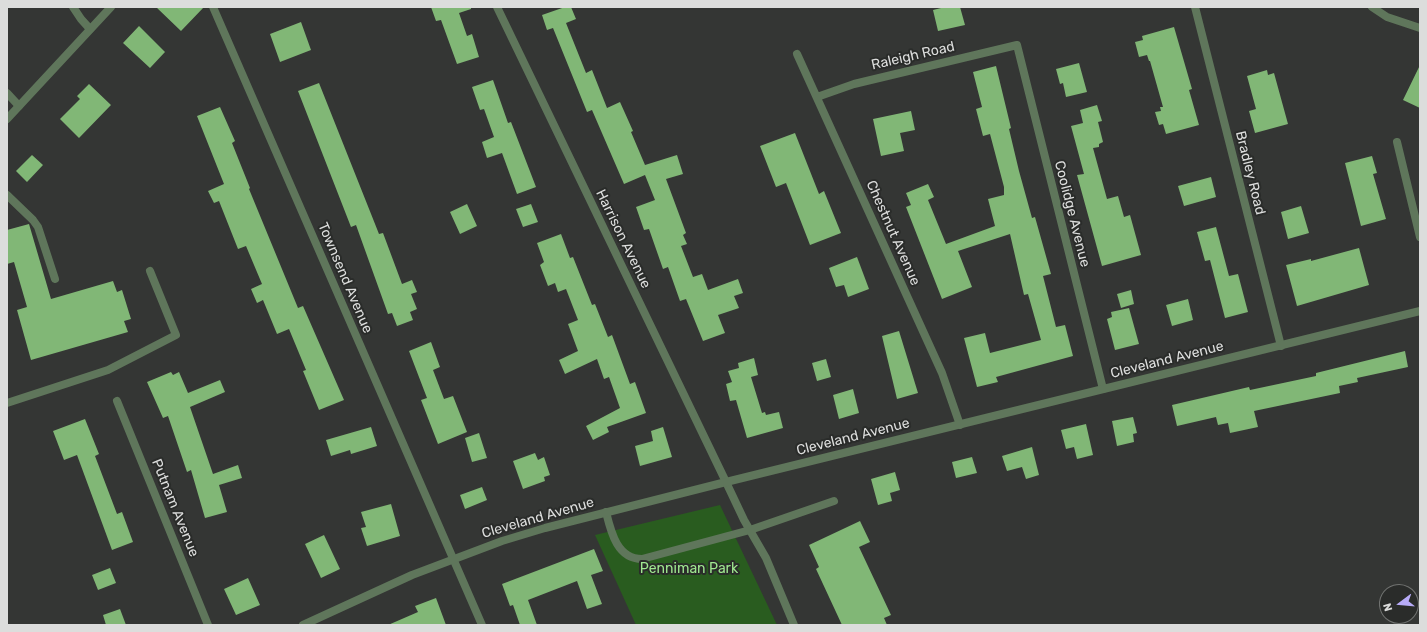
<!DOCTYPE html>
<html>
<head>
<meta charset="utf-8">
<style>
  body { margin:0 }
  #map { position:relative; width:1427px; height:632px; overflow:hidden; background:#343634; font-family:Rubik,sans-serif }
  canvas { display:block }
  .frame { position:absolute; inset:0; border:8px solid #dcdddc; pointer-events:none }
  .north { position:absolute; left:1379px; top:584px; width:40px; height:40px; box-sizing:border-box; background:#2a2c2a; border:1px solid #717371; border-radius:50%; rotate:254deg; font-size:11px; font-weight:700; line-height:16px; text-align:center; color:#dcdddc }
  .north::after { content:''; display:block; margin:auto; width:14px; height:18px; background:#b7abf8; clip-path:polygon(50% 0,100% 100%,50% 72%,0 100%) }
</style>
</head>
<body>
<div id="map">
<canvas width="1427" height="632"></canvas>
<div class="frame"></div>
<div class="north">N</div>
</div>
<script>
const g = document.querySelector('canvas').getContext('2d');
g.lineJoin = 'round';
function paint(path, color) {
  g.fillStyle = color;
  g.fill(path, 'evenodd');
}
function trace(path, color, width, dash) {
  g.strokeStyle = color;
  g.lineWidth = width;
  g.lineCap = dash ? 'butt' : 'round';
  g.setLineDash(dash || []);
  g.stroke(path);
}
function drawText(font, color, halo, rows, align = 'center') {
  g.font = font + ' Rubik,sans-serif';
  g.lineWidth = 4;
  g.setLineDash([]);
  g.textBaseline = 'middle';
  g.strokeStyle = halo;
  g.fillStyle = color;
  for (const [text, x, y, turn = 0] of rows) {
    g.save();
    g.translate(x, y);
    g.rotate((+turn || 0) * Math.PI / 180);
    g.textAlign = isNaN(turn) ? turn : align;
    if (halo) g.strokeText(text, 0, 0);
    g.fillText(text, 0, 0);
    g.restore();
  }
}
paint(new Path2D(`
  M720,505l57,120h-141l-41,-90z`), '#295c1f');
paint(new Path2D(`
  M156,7h48l-23,24z
  M431,7h40v2l-12,4 8,23 5,-2 7,23 -22,7 -16,-44 -5,1z
  M565,7h6l5,12 -10,4 20,50 6,-3 15,38 13,-6 13,29 -2,1 14,33 32,-10 6,19 -17,5 20,54 -3,2 4,9 -6,2 12,31 9,-3 6,16 30,-11 5,14 -9,3 5,12 -21,7 7,18 -22,8 -17,-42 -6,2 -12,-34 -5,2 -14,-40 -5,1 -8,-23 19,-7 -10,-25 -21,9 -32,-74 -5,2 -34,-84 -6,2 -5,-15z
  M945,7h15l5,18 -27,6 -5,-21z
  M301,22l10,28 -31,12 -10,-28z
  M139,26l26,26 -15,16 -27,-25z
  M1174,27l18,62 -3,1 10,35 -33,9 -3,-10 -4,1 -4,-13 6,-1 -1,-4h3l-13,-46h-1l-2,-6 -8,2 -4,-15 8,-2 -1,-4z
  M1079,63l8,29 -21,5 -3,-14 -3,1 -4,-15z
  M1420,65v43l-17,-8z
  M996,66l15,62 -2,1 10,42 13,47 3,-1 16,57 -8,2 13,51 9,-2 8,31 -77,21 2,5 -21,5 -13,-49 21,-5 5,20 51,-13 -13,-46 -4,1 -14,-61 -52,17 14,36 -30,12 -36,-92 5,-2 -5,-12 22,-9 6,13 -6,3 18,44 49,-18 -7,-27 16,-4v-8l-14,-53 -7,2 -7,-27 6,-2 -9,-35z
  M1267,70l1,5 6,-2 14,51 -33,9 -6,-22 7,-2 -9,-33z
  M493,80l15,43 3,-1 25,65 -19,7 -15,-41 -15,5 -5,-16 12,-5 -10,-28 -4,1 -8,-23z
  M319,83l60,151 4,-1 19,51 10,-4 5,12 -6,2 6,15 -7,3 3,8 -16,6 -5,-13 -4,1 -32,-89 -5,2 -53,-136z
  M89,84l22,21 -32,33 -19,-19 20,-20 -3,-3z
  M1097,105l5,16 -4,1 5,20 -4,2v3l-6,1 14,51 11,-3 6,21 6,-2 11,40 -39,11 -25,-91 7,-1 -13,-48 12,-3 -3,-13z
  M220,107l15,34 -3,2 18,45 -1,1 49,119 5,-2 41,94 -25,10 -16,-39 3,-1 -17,-41 -12,5 -14,-34 -6,3 -6,-14 11,-5 -16,-38 -8,3 -19,-48 -5,2 -6,-12 16,-7 -27,-68z
  M911,111l4,19 -15,3 4,18 -23,5 -8,-37z
  M795,133l24,61 5,-3 17,42 -31,12 -24,-62 -10,4 -16,-41z
  M32,155l11,10 -16,17 -11,-11z
  M1372,156l5,17 -4,1 13,45 -25,7 -16,-63z
  M1211,177l5,20 -32,9 -6,-20z
  M467,204l10,22 -17,8 -10,-22z
  M531,204l7,18 -15,5 -7,-18z
  M1301,206l8,27 -21,6 -7,-27z
  M29,224l22,75 62,-18 4,11 5,-2 9,29 -7,2 4,11 -97,28 -14,-50 10,-3 -13,-45 -7,2v-34z
  M1216,227l13,49 9,-2 10,38 -23,6 -15,-58 -5,1 -8,-29z
  M561,234l9,24 3,-1 19,48 3,-1 13,33 4,-2 18,49 5,-2 11,31 -39,14 2,5 -16,8 -7,-14 34,-18 -11,-31 -5,2 -7,-20 -32,15 -6,-14 19,-9 -10,-27 10,-4 -12,-31 -8,3 -3,-9 -7,3 -8,-21 4,-3 -7,-19z
  M1359,248l10,37 -72,21 -11,-41 25,-6v2z
  M857,257l12,32 -21,8 -4,-12 -8,2 -7,-19z
  M1131,290l3,14 -13,4 -4,-14z
  M1188,299l5,21 -21,6 -6,-21z
  M1129,308l10,36 -24,6 -8,-31 5,-2 -1,-5z
  M899,331l19,62 -21,6 -15,-63z
  M431,342l9,25 -7,3 11,29 9,-3 14,36 -29,12 -17,-44 6,-2 -18,-47z
  M1405,351l3,16 -51,11 1,4 -19,4 1,7 -86,18 4,16 -28,6 -2,-10 -10,2 -2,-8 -39,9 -5,-21 77,-18 1,3 66,-14v-3z
  M754,358l4,17 -7,2 11,36 3,-1 1,3 13,-3 4,16 -36,10 -11,-38 -6,1 -4,-17 6,-2 -4,-11 11,-3 -1,-5z
  M826,359l5,18 -14,4 -5,-18z
  M171,372l2,3 6,-3 9,21 32,-13 5,12 -35,15 23,67 25,-9 4,13 -23,7 8,27 -22,6 -14,-48 -4,2 -19,-56 -5,2 -16,-36z
  M853,389l6,24 -20,6 -6,-24z
  M1133,417l4,16 -4,1 1,8 -17,4 -5,-25z
  M85,419l14,35 -4,2 22,58 5,-2 11,30 -21,8 -35,-95 -13,5 -11,-29z
  M1086,424l7,31 -16,4 -3,-12 -8,2 -5,-19z
  M371,427l6,19 -26,8 -1,-4 -19,6 -5,-16z
  M663,427l9,30 -32,9 -5,-20 18,-5 -2,-10z
  M479,433l8,25 -15,4 -7,-24z
  M1032,447l7,28 -13,4 -4,-12 -15,4 -5,-15z
  M535,453l3,7 6,-3 6,18 -6,2 1,4 -22,8 -10,-28z
  M972,457l5,16 -21,5 -4,-16z
  M895,472l5,18 -10,3 2,8 -14,4 -7,-26z
  M482,487l5,13 -22,9 -5,-14z
  M391,504l9,32 -33,10 -6,-18 5,-1 -5,-15z
  M860,521l10,21 -11,5 32,68 -7,3 3,7h-45l-26,-56 3,-2 -10,-22z
  M324,535l16,34 -19,9 -16,-34z
  M594,549l9,22 -12,4 11,29 -15,5 -10,-28 -49,19 9,25h-17l-7,-20 -3,1 -8,-22z
  M110,568l6,15 -18,7 -6,-15z
  M248,578l12,27 -24,10 -12,-26z
  M436,598l10,27h-58l30,-13 -3,-6z
  M120,609l6,16h-20l-3,-10z`), '#81b776');
trace(new Path2D(`
  M73,7l8,12 9,10
  M1372,7l15,10 33,11
  M7,93l12,13
  M7,195l26,25 5,7 17,52
  M7,403l101,-33 68,-35 -26,-64
  M726,482l18,38 22,38 28,67
  M606,512c5,20 11,47 36,47l108,-29 84,-29`), '#5f765b', 8);
trace(new Path2D(`
  M213,7l269,618
  M497,7l229,475
  M1195,7l86,339
  M797,54l145,319 18,52
  M817,97l37,-13 163,-39 86,344
  M1397,142l23,95
  M117,401l91,224`), '#5f765b', 8);
trace(new Path2D(`
  M7,119l104,-112
  M303,625l109,-50 90,-34 43,-13 181,-46 694,-171`), '#5f765b', 8);
drawText('14px', '#dcdddc', '#2a2c2a', [
  ["Raleigh Road",913,56,-13],
  ["Bradley Road",1250,173,76],
  ["Coolidge Avenue",1072,214,76],
  ["Chestnut Avenue",893,233,66],
  ["Harrison Avenue",623,239,64],
  ["Townsend Avenue",345,278,67],
  ["Cleveland Avenue",1167,360,-14],
  ["Cleveland Avenue",853,437,-14],
  ["Putnam Avenue",175,508,68],
  ["Cleveland Avenue",538,518,-16]
]);
drawText('14px', '#9fe790', '#2a2c2a', [
  ["Penniman Park",689,569]
]);
</script>
</body>
</html>
